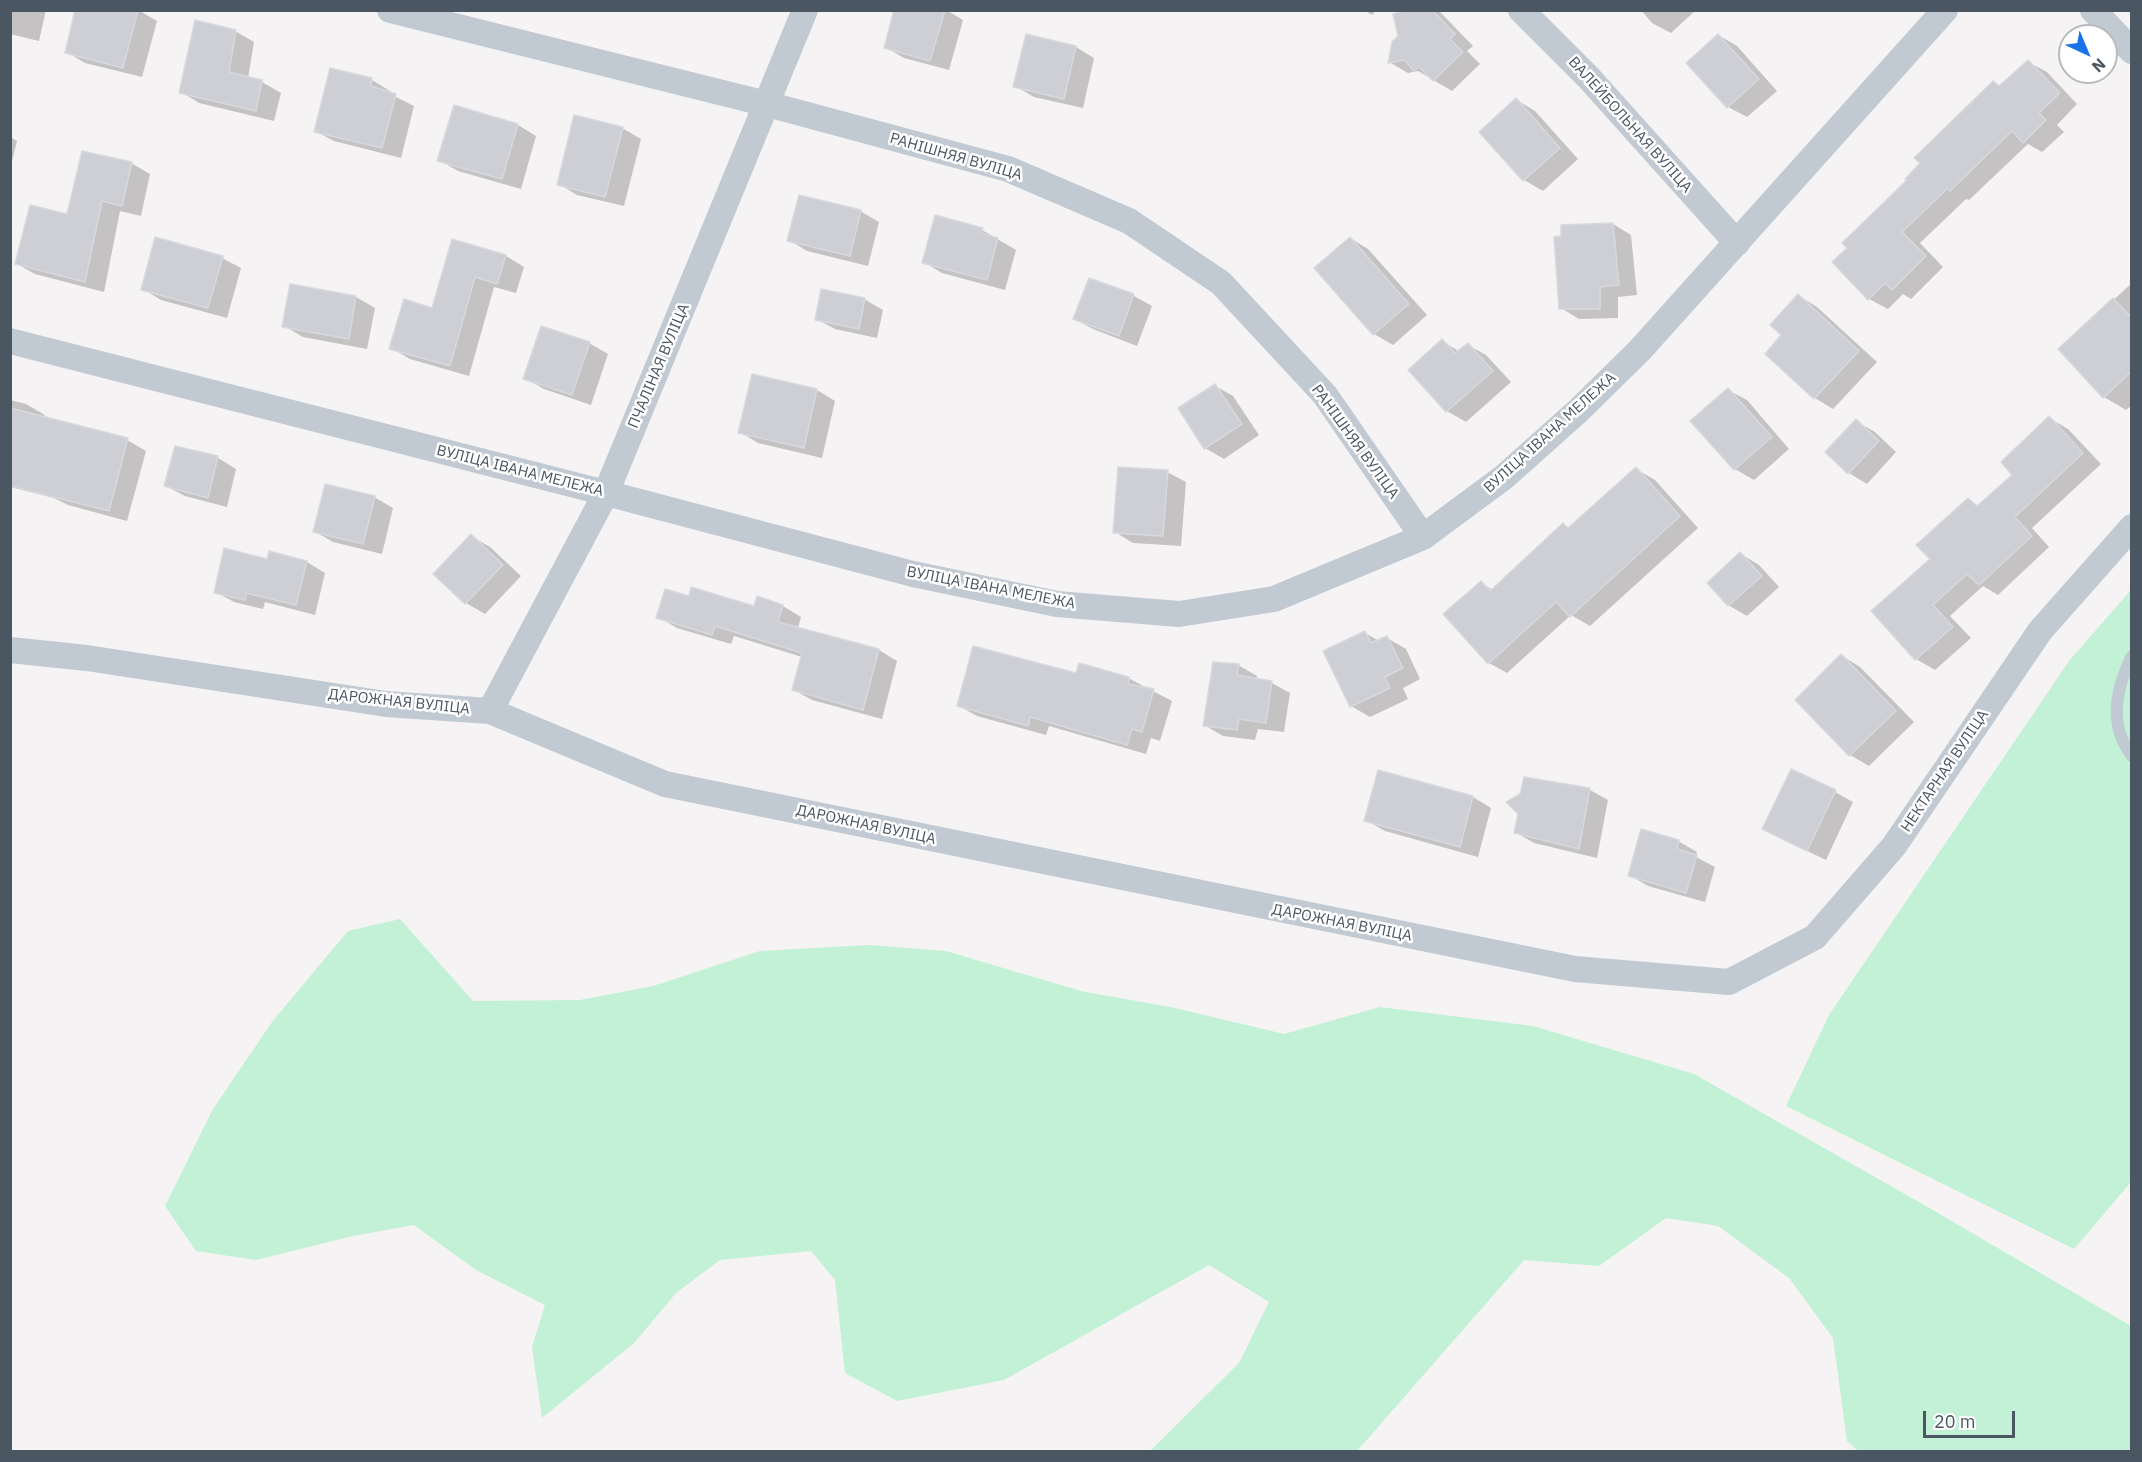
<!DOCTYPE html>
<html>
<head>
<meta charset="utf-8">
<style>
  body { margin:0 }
  #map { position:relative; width:2142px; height:1462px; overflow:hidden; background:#f5f3f3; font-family:"IBM Plex Sans",sans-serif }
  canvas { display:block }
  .frame { position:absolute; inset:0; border:12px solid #4a5661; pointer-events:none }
  .north { position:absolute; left:2058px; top:24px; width:60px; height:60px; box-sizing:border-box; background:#fff; border:2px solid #b7bbc0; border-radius:50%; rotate:136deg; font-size:16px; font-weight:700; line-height:24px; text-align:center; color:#4a5661 }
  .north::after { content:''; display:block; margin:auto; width:21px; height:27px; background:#1a73e8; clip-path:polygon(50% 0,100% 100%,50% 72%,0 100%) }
  .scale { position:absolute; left:1923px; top:1411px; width:92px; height:27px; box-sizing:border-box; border:3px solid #4a5661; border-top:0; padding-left:8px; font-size:18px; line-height:21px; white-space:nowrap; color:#4a5661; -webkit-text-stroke:4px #fff; paint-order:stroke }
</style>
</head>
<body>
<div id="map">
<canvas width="2142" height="1462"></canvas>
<div class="frame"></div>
<div class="north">N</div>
<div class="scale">20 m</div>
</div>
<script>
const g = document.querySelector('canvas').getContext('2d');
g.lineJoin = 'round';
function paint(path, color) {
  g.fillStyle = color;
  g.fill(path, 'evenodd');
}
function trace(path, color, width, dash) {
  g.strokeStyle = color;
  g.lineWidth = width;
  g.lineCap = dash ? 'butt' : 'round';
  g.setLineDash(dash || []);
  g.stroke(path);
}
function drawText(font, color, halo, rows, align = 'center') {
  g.font = font + ' "IBM Plex Sans",sans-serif';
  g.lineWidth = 5;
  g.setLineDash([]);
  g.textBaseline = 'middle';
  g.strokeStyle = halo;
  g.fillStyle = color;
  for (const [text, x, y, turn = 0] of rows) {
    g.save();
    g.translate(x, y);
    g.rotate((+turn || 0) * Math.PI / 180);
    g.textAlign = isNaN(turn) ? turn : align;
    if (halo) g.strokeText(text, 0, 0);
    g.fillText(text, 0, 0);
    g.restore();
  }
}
paint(new Path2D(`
  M2131,590v592l-57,67 -288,-143 43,-91 240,-354z
  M400,919l73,82 107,-1 73,-14 107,-35 109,-6 77,6 135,40 94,17 109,26 96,-27 153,19 161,48 232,132 205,120v125h-273l-11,-10 -14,-103 -44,-60 -71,-52 -52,-8 -67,48 -75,-6 -167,191h-207l89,-88 30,-61 -60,-37 -205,115 -107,21 -52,-28 -10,-93 -24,-29 -91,9 -44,33 -42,50 -92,75 -10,-71 13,-42 -69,-35 -62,-45 -61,11 -97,24 -60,-9 -31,-45 48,-97 59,-87 76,-91z`), '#c3f1d5');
paint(new Path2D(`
  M10,10h36l-7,31 -29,-7z
  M77,10h61l19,11 -15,56 -57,-14 -18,-11z
  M896,10h50l17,10 -14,50 -45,-12 -19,-11z
  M1364,10h12l-4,5z
  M1414,10h23l4,3 32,33 -6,5 13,13 -28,27 -34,-20 -10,2 -19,-11 11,-26z
  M1641,10h55l-25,23 -19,-10z
  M235,31l19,11 -6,36 14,4 19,11 -7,28 -75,-18 -18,-11z
  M1718,35l19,11 40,45 -30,26 -19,-10z
  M1027,36l49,11 18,11 -11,50 -49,-11 -19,-11z
  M2028,62l19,10 30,32 -20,21 7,7 -22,20 -14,-8 -59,56 -3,-1 -46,44 23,24 -32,32 -8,-5 -15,15 -19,-10 40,-119 91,-93z
  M372,80l18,11v3l24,12 -13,52 -67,-17 -19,-10z
  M1517,100l18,11 43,48 -35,32 -19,-11z
  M455,107l63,18 18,11 -15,53 -63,-18 -19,-11z
  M622,128l19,11 -17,67 -47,-11 -18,-11z
  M10,137l7,4 -7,28z
  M131,163l19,11 -9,42 -21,-5 -16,81 -69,-18 -18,-10 51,-48z
  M860,211l19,11 -11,44 -61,-15 -18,-11z
  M1613,224l18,11 6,60 -19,2v21l-39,1 -18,-11z
  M982,230l34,20 -11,40 -63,-17 -18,-11z
  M1350,238l18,11 59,66 -34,30 -19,-11 -58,-66z
  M453,241l53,15 18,11 -8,26 -22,-6 -25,89 -59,-17 -19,-11 42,-39z
  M222,258l19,10 -14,50 -66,-18 -18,-11z
  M1090,280l44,16 18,10 -15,40 -44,-17 -18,-10z
  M2132,283v122l-6,5 -22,-13 -44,-48z
  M292,286l64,11 19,11 -8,41 -64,-12 -19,-11z
  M1799,296l18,11 60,55 -44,47 -18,-11 -48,-44 16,-19z
  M864,299l19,11 -6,28 -42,-9 -19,-10z
  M1442,341l18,11 8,-7 18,10 25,27 -45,40 -19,-11 -37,-41z
  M589,343l19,11 -17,51 -47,-16 -19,-11z
  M753,375l64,15 18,11 -13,57 -64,-15 -18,-11z
  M1215,386l18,10 26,39 -35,24 -19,-11z
  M1728,390l19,10 42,49 -35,31 -19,-11 -43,-48z
  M10,400l16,4 19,11 -1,3 83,22 19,11 -19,70 -59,-16 -14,-7 -44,-11z
  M2049,418l19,11 33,35 -69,64 17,19 -51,48 -15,-9 -33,30 21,22 -36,32 -19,-11 -43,-48 59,-52 36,-59 11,6 36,-31z
  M1856,421l19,11 21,20 -29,32 -18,-11z
  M176,447l42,11 18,11 -9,38 -42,-11 -19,-10z
  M1636,469l19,11 43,48 -108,98 -19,-11 -64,58 -18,-10 -8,-80 12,7 70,-65 7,3z
  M1167,472l19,10 -5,64 -48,-3 -18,-11z
  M374,497l19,11 -11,46 -49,-12 -19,-11z
  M471,536l19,11 31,29 -36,38 -19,-11 -31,-29z
  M1741,554l18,11 20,22 -32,29 -19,-11z
  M268,560l39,2 18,11 -10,42 -50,-13 -2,7 -29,-7 -18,-10z
  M690,598l65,10 3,-10 25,8 18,11 -3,11 81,22 18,11 -15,58 -70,-19 -18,-10 8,-33 -68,-21 -3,8 -54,-16 -19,-11z
  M1365,633l14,8 8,-3 19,11 14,30 -17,9 5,11 -38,18 -19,-11z
  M1842,656l18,11 54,55 -45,44 -19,-11 -53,-55z
  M1238,665l19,11 -1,4 16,3 18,10 -6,39 -26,-3 -3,11 -32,-4 -19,-11z
  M1077,675l51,3 44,23 -12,40 -9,-3 -5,16 -97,-28 -3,9 -69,-19 -18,-10z
  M1379,772l94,25 18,11 -13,49 -93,-26 -19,-11z
  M1525,779l65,11 18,10 -11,58 -63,-15 -19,-11z
  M1835,792l18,10 -27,58 -44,-21z
  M1678,841l19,11 -1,5 19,10 -10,35 -57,-16 -19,-11z`), '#0003');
const building = new Path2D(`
  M75,10h63l-15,58 -58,-15z
  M894,10h51l-15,51 -46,-13z
  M1408,10h24l23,24 -5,5 13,13 -30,29 -14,-14 -5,4 -10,-11 -16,3 4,-21 6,-6 -5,-22z
  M195,20l41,10 -7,42 33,8 -6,31 -77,-18z
  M1026,34l50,12 -12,53 -51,-12z
  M1718,34l41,45 -32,29 -41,-45z
  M2028,60l32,33 -21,20 7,7 -23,23 -11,-12 -62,60 -3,-2 -45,43 24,24 -34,34 -7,-7 -17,17 -36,-38 15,-14 -5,-5 65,-63 -2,-1 15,-16 -6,-5 79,-77 6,5z
  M330,68l42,10 -1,8 25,8 -14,54 -68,-16z
  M1516,98l44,50 -37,33 -44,-49z
  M454,105l64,19 -16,55 -65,-18z
  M574,115l49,12 -18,70 -48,-12z
  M82,151l50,11 -10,44 -20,-5 -17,81 -70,-18 15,-59 37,9z
  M799,195l62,15 -11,46 -63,-15z
  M935,215l48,13 -2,5 17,5 -11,42 -65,-17z
  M1613,223l6,62 -19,2v22h-41l-5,-72 7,-1v-11z
  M155,237l68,19 -15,52 -67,-18z
  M1350,237l59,67 -36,31 -59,-67z
  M452,239l54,16 -9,29 -22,-7 -25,89 -61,-17 15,-50 28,9z
  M1089,278l45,16 -15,42 -46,-17z
  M290,284l66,12 -7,43 -67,-12z
  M821,289l44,9 -6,31 -44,-9z
  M1798,294l61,57 -45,48 -49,-45 16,-19 -11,-10z
  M2113,298l19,20v53l-29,27 -45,-49z
  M541,326l49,16 -18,53 -49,-16z
  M1442,339l13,14 13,-10 25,28 -47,41 -38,-42z
  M752,374l65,15 -13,59 -66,-15z
  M1215,384l27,40 -38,25 -26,-41z
  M1728,388l44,49 -38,33 -44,-49z
  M10,408l118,30 -19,73 -99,-25z
  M2049,416l34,37 -68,64 17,19 -53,49 -12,-11 -34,31 20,22 -38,33 -44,-49 59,-52 -14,-14 52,-47 9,8 35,-31 -11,-13z
  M1856,419l23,22 -31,33 -23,-22z
  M175,446l43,10 -10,42 -44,-12z
  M1118,467l50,3 -5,66 -50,-3z
  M1636,467l44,49 -110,101 -14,-15 -68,62 -45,-50 38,-33 9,10 73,-68 5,5z
  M325,484l50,12 -12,48 -50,-12z
  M471,534l32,31 -38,39 -32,-30z
  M224,548l43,11 2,-8 38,10 -11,44 -50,-12 -1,7 -31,-7z
  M1740,552l22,24 -34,30 -21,-23z
  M691,587l63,19 3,-10 26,9 -5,17 101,27 -16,61 -71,-20 10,-37 -87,-27 -3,9 -56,-17 9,-29 24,7z
  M1365,631l6,12 16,-7 16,32 -18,9 5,11 -40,19 -27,-56z
  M973,646l103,27 3,-10 50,14 -1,7 26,5 -12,43 -10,-3 -5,16 -97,-28 -2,9 -71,-20z
  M1841,654l55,57 -47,45 -54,-56z
  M1213,662l26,2 -2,11 35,6 -6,42 -27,-4 -2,11 -34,-4z
  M1791,769l45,21 -29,61 -45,-22z
  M1378,770l95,26 -13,51 -96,-26z
  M1524,777l66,11 -11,61 -65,-16 4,-19 -12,-12 14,-8z
  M1641,829l38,11 -2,9 20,6 -11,38 -58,-17z`);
paint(building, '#cdcfd5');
trace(building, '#d7d9de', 1.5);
trace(new Path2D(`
  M2132,656c-16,32 -24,69 0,100`), '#c1cad2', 12);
trace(new Path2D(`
  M390,10l377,94 241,65 121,52 92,62 104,112 98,142
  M1521,10l68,68 148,165
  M2093,10l39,41
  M10,341l596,152 307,81 144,30 122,10 95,-15 149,-62 81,-60 75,-67 61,-60 305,-340
  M10,650l77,8 299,46 104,7 175,73 910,185 154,13 86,-45 79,-91 146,-215 92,-104
  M490,711l116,-218 199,-483`), '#c1cad2', 26);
drawText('15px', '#4a5661', '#fff', [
  ["ВАЛЕЙБОЛЬНАЯ ВУЛІЦА",1630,125,48],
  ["РАНІШНЯЯ ВУЛІЦА",956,157,16],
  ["ПЧАЛІНАЯ ВУЛІЦА",659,366,-67],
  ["ВУЛІЦА ІВАНА МЕЛЕЖА",1550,433,-42],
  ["РАНІШНЯЯ ВУЛІЦА",1355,442,54],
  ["ВУЛІЦА ІВАНА МЕЛЕЖА",520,471,14],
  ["ВУЛІЦА ІВАНА МЕЛЕЖА",991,588,11],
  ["ДАРОЖНАЯ ВУЛІЦА",399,702,6],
  ["НЕКТАРНАЯ ВУЛІЦА",1945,771,-56],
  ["ДАРОЖНАЯ ВУЛІЦА",866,825,12],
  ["ДАРОЖНАЯ ВУЛІЦА",1342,923,11]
]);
</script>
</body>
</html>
